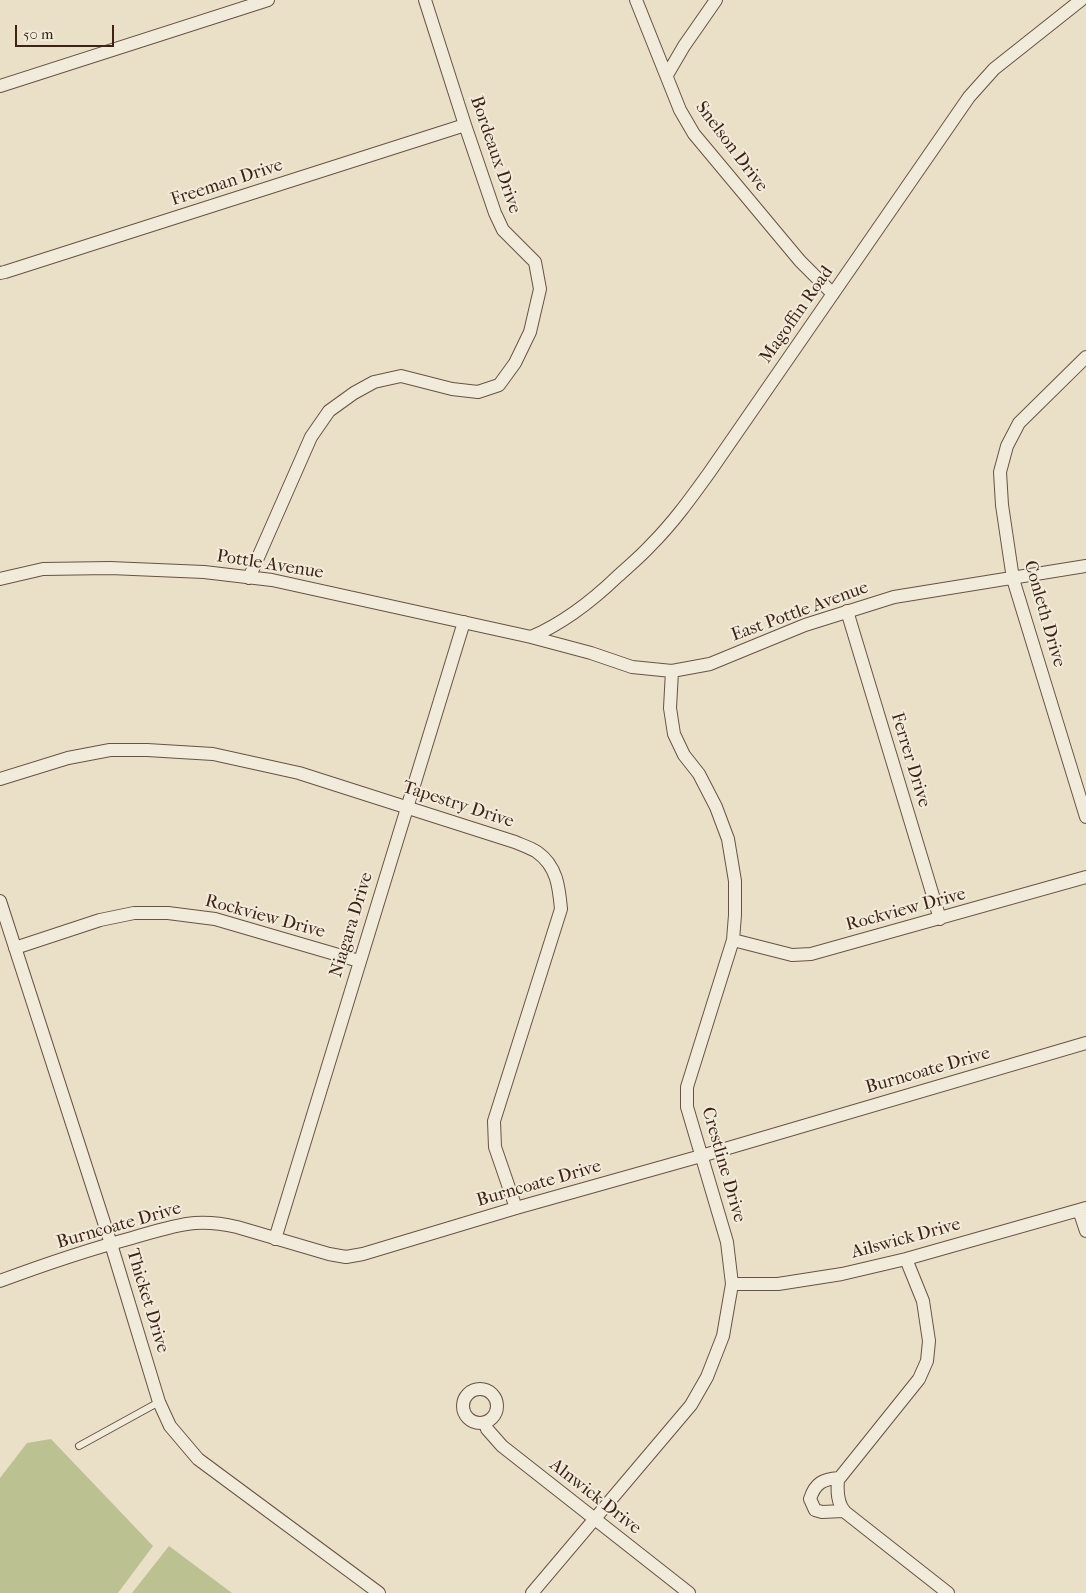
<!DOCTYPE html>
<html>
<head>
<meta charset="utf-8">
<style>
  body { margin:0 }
  #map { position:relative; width:1086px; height:1593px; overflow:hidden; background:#eae0c7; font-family:"IM FELL French Canon",serif }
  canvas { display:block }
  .scale { position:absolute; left:15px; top:25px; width:99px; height:22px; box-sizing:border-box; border:2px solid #3e2215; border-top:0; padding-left:6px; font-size:15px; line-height:18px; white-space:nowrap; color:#3e2215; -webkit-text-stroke:4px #f1ebdb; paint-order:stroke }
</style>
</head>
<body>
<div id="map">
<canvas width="1086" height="1593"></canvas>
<div class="scale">50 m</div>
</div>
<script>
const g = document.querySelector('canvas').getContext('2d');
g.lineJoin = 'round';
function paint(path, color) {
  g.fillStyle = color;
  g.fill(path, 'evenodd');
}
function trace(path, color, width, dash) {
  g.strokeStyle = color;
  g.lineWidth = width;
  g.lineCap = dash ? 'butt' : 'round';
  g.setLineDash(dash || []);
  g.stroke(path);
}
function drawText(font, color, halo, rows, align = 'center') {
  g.font = font + ' "IM FELL French Canon",serif';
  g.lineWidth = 4;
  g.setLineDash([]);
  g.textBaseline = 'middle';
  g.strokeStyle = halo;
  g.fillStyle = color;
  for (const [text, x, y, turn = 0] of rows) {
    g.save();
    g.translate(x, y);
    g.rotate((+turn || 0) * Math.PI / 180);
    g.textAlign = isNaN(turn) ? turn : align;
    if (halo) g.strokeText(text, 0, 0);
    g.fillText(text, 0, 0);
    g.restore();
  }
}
paint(new Path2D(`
  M51,1439l102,107 -35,47h-118v-115l27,-35z
  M169,1546l63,47h-100z`), '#bcc192');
const lane = new Path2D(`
  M79,1446l80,-44`);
const street = new Path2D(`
  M636,0l44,110 14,24 106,127 33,33
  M667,75l17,-29 32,-46
  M0,86l268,-86
  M0,273l5,-1 460,-147
  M1086,357l-67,66 -12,23 -7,26 2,33 11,74 73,238
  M249,578l62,-141 18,-26 25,-18 20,-11 27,-6 51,13 26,3 21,-7 16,-22 15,-31 10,-43 -5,-27 -32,-32 -8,-17 -30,-88 -40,-125
  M0,579l43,-10 67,-1 94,4 68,8 259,57 60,16 41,14 40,4 38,-7 95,-39 89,-28 192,-31
  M847,611l93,308
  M531,637c33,-14 61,-36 87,-61 11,-10 23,-20 33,-31 22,-22 40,-47 58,-72l260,-376 25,-28 87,-69
  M0,779l68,-21 42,-8h37l66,4 86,19 216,69c7,3 16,6 22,10 20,14 22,35 24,57l-67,212 1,26 21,61
  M0,901l111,343 48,158 11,24 28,33 181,134
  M733,940l59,15 19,-1 275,-77
  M15,948l85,-28 34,-7h34l47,6 144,42
  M1079,1210l7,21
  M275,1239l189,-617
  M906,1259l17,42 6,40 -2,20 -8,18 -81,101c-1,11 -1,23 7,32l103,81
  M0,1281c43,-16 87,-31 132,-43 21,-6 41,-13 63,-15 14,-1 29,1 42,4l92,27 17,3 17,-3 153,-46 185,-52 385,-113
  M732,1284h46l64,-10 64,-15 180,-51
  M463 1406a17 17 0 1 1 34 0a17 17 0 1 1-34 0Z
  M485,1422l2,7 15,17 187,147
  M839,1478c-16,1 -24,5 -29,21l5,11 7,2 21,-1
  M532,1593l159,-188 16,-28 16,-41 9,-52 -5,-42 -40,-135v-20l46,-147 2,-25v-34l-7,-42 -12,-32 -17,-33 -15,-19 -10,-21 -4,-26 2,-37`);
trace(lane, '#695242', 8);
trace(street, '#695242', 14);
trace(lane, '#f1ebdb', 6);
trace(street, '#f1ebdb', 12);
drawText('18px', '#3e2215', '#f1ebdb', [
  ["Snelson Drive",731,147,53],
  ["Bordeaux Drive",495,155,71],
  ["Freeman Drive",227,183,-18],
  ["Magoffin Road",797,315,-55],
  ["Pottle Avenue",270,565,9],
  ["East Pottle Avenue",800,612,-20],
  ["Conleth Drive",1044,614,74],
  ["Ferrer Drive",910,760,73],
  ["Tapestry Drive",458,805,18],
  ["Rockview Drive",906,910,-15],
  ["Rockview Drive",265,917,15],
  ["Niagara Drive",352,925,-73],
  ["Burncoate Drive",928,1071,-16],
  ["Crestline Drive",723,1165,74],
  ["Burncoate Drive",539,1184,-16],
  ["Burncoate Drive",119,1226,-16],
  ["Ailswick Drive",906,1239,-15],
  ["Thicket Drive",147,1301,73],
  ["Alnwick Drive",595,1497,38]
]);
</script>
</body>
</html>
